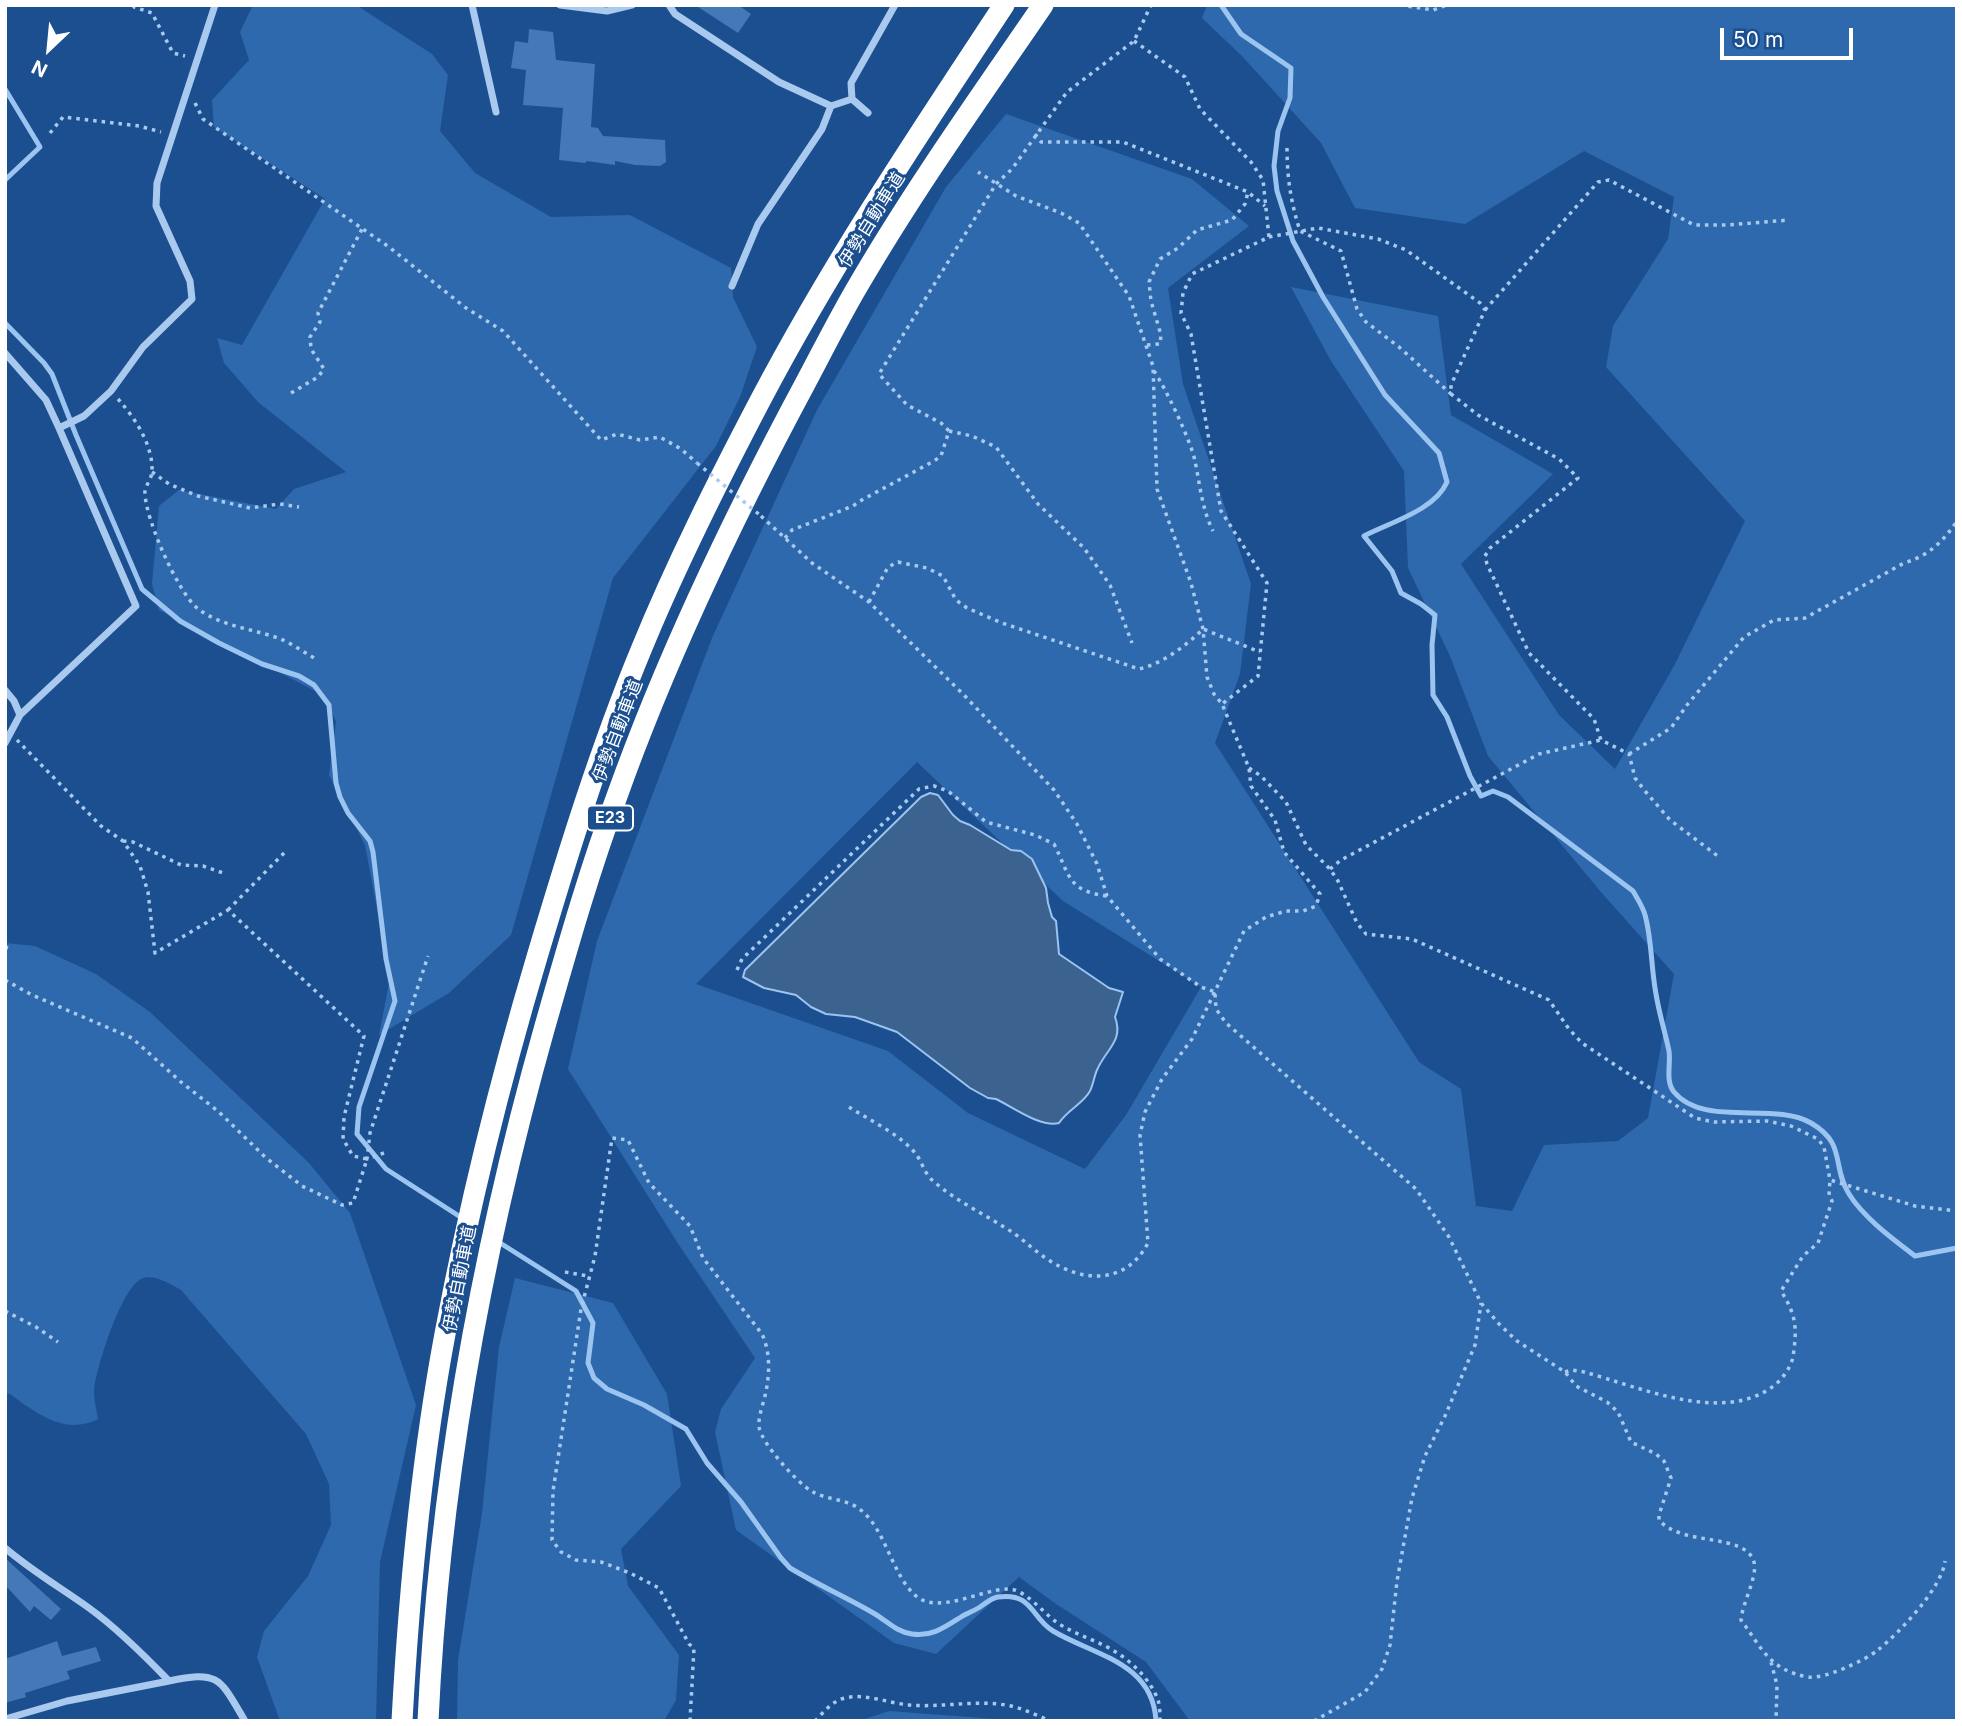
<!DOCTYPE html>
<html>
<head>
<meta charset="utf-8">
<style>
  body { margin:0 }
  #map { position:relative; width:1962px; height:1726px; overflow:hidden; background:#1b4f8f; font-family:Inter,sans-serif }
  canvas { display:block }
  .frame { position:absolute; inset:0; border:7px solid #fff; pointer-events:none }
  .north { position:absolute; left:14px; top:14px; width:70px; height:70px; -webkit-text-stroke:5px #1b4f8f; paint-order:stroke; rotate:206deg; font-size:19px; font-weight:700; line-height:28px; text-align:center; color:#fff }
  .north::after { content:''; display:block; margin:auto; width:24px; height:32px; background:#fff; clip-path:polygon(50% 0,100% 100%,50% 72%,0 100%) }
  .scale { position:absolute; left:1720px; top:28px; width:133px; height:32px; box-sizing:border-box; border:4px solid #fff; border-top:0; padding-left:9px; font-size:21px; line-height:24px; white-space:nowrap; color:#fff; -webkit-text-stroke:5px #1b4f8f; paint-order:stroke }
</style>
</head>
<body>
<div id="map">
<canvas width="1962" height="1726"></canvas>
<div class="frame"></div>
<div class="north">N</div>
<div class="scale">50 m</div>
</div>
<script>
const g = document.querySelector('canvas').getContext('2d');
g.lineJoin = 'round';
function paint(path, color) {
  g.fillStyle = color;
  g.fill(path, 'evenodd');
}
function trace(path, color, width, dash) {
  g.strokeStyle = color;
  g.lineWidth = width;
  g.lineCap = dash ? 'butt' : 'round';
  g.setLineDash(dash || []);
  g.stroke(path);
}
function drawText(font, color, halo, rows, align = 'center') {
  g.font = font + ' Inter,"Noto Sans JP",sans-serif';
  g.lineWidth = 6;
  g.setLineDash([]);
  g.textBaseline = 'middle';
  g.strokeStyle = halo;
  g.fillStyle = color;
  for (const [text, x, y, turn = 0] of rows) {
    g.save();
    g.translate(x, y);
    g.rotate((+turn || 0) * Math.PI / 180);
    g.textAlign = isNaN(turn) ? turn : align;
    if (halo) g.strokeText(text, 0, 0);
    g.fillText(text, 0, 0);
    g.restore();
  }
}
paint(new Path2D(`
  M253,5h103l76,49 16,21 -8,56 35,42 76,44 79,-2 101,53 2,29 24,50 -17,50 -24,49 -103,132 -102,357 -62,58 -70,42 11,-57 -25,-133 -36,-70 7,-53 -11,-26 -166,-86 -7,-26 7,-78 20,-16 97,19 18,-20 52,-17 -88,-70 -34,-39 -7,-25 25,7 83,-146 -111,-72 -2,-27 37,-40 -9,-28z
  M1207,5h750v1716h-767l-44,-59 -90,-58 -37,-27 -83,77 -42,-11 -158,-113 -21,-98 6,-23 34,-51 -78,-116 -109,-173 29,-128 115,-303 105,-228 129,-223 60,-73 186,65 57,47 -81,62 15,96 68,200 -11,90 -25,69 204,319 42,27 15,117 36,5 32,-66 74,-4 30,-23 26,-144 -74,-83 -112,-135 -38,-100 -42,-88 -4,-97 -73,-110 -40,-74 147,29 13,99 102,59 -92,90 98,151 56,54 59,-103 71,-145 -139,-154 7,-41 55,-87 6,-42 -90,-46 -119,73 -110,-16 -34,-65 -79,-87 -40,-38zM917,762l146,139 138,86 -75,128 -41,54 -117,-56 -80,-62 -192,-67z
  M5,943l30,3 61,28 54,38 159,151 41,50 66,192 -36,157 -4,159h-96l-23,-64 7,-26 44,-55 23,-51 -2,-41 -23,-50 -125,-144c-11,-6 -28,-17 -40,-11 -20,10 -46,91 -47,113 0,9 3,19 4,27 -33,17 -62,-6 -88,-25l-5,-1z
  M515,1278l98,25 54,91 14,92 -60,63 7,37 51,69 -3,45 -12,21h-207l1,-61 24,-147 17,-166z
  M889,1711l107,8 6,2h-143z`), '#2e69ad');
const water = new Path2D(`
  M930,793l8,2 15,20 7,6 10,4 41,25 10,1 11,8 14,29 2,15 4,14 4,4 3,33 50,34 14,4 -8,25c9,24 -9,32 -18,53 -3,7 -4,15 -7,21 -7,13 -23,19 -31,32 -18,5 -46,-16 -63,-24l-8,-1 -18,-10 -73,-56 -42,-15 -29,-3 -15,-7 -15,-12 -32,-7 -21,-11 2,-7 176,-173z`);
paint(water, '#3c6290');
trace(water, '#9cc4f0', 2);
trace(new Path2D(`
  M1221,5l20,29 50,34 -1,30 -12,33 -4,35 3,25 16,50 30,56 62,98 54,58 8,29c-12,28 -56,40 -83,54l28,35 9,22 20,11 14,11 -3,30 1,50 14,22 23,59 11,20 12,-5 15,6 125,94c4,7 10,16 12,24 7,25 6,53 11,79 3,19 9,38 13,57 2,13 -4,30 5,41 30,36 100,9 137,31 36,21 20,42 38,71 15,24 44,45 66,62l42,-8
  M5,89l35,58 -35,33
  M5,323l39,40 8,11 24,61 66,154 38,32 39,22 43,21 37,12 15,9 15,20 7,78 4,14 8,16 22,28 3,11 13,107 9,42 -36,106 -2,27 29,35 76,49
  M497,1241l79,50 17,32 -5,40 6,15 13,11 37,16 42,24 21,34 34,39 40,56 9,10c28,17 58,30 85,46 13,8 22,18 37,20 20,3 33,-7 49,-17 6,-4 13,-6 19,-10 6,-4 11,-9 18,-10 35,-5 33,21 55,34 40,24 100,31 103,90`), '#9cc4f0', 5);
paint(new Path2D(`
  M695,5h43l13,9 -13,19z
  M529,29l24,3 3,28 39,4 -4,63 7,1 5,8 62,4 1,22 -6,4 -25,-1 -20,-4v4l-28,-4 -2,2 -26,-3 4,-52 -40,-3 3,-35 -15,-2 4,-27 13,2z
  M5,1558l56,51 -10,11 -17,-14 -4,6 -25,-27z
  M57,1641l5,15 34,-9 5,14 -34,10 3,8 -45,14 1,4 -21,6v-44z`), '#4478b7');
trace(new Path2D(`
  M134,5v2l18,6 21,40 12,3
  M1400,5l33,5 14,-5
  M1134,41l51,36 15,32 51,53 12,18 6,57 -77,37 -9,19 -2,20 10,21 30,177 46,72 -9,93 -36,28
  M195,103l8,16 186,128 77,61 37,23 98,109 16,-6 23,6 20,-3 21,12 16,14
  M50,133l13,-16 76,9 22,6
  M1035,134l6,8h82l125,50 17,14
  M1287,148c0,30 4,55 13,83l41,20 16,58 9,13 33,25 52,47
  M1269,237l49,-9 60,11 28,11 74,53 5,7 -34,75v9l27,21 81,44 19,19 -88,70 -5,8 2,8 42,89 65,66 7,21 28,14 6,24 10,13 25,29 49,37
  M1485,310l113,-128 11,-2 85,45h34l61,-5
  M1147,345l13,-1 1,-9 -10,-34 -2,-19 11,-23 18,-11 19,-18 35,-10 13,-16 3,-12
  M1154,371c12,18 37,70 41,90 5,24 7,48 18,70
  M291,393l27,-16 6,-8 -13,-20 -1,-12 10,-15 -2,-9 44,-84
  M118,399c17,19 35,46 34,72 0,7 -6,14 -7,20 -1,26 33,101 52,117 24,19 59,21 86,32 11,5 22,13 33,19
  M949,431l23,5 24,11 42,57 46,44 26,37 22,58
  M152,472l17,12 29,12 52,12 30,-4 19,3
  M761,516l51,47 57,39 93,91 92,97 23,34 20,40 10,32 53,63 41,28 14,5
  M785,538l7,-8 61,-24 7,-5 74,-40 7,-5 8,-25 -8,-8 -34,-18 -28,-31 117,-190 16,-15 55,-77 67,-51 17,-36
  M869,602l19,-35 10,-5 29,6 16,8 13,24 11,8 35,15 137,46c23,-5 48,-24 64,-40l57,23
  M1629,754l42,-26 16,-23 57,-68 30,-17 31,-2 99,-55c24,-7 39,-21 53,-42
  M1249,768l12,8 25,26 20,43 24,24 8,12 19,42 9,11 46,5 137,61 20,29 13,14 113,75 19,4 53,-1 24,5 27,13 6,8 6,33 85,26 42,5
  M123,841l10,1 48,23 22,1 20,7
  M1330,869l11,-9 198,-106 62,-14
  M228,910l58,-59
  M5,947l3,1
  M737,970l5,-11 177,-170 15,-3 14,5 38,31 49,13 19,9c16,31 13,47 53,52
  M5,980l27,15 100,43 49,44 38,30 46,45 37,29 40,19 11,-2 14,-44 -14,-3 -10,-17 1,-22 20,-81 -136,-126 -73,43 -7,-61 -8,-26 -17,-25 -22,-15 -84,-86
  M1215,994l1,15 10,14 190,166 33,48 32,66 19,22 17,16 48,31 11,14 31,16 11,10 13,30 25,12 8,7 7,17 -12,37v5c23,27 86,12 95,42 4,14 -12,42 -13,58 21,28 28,50 67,57 15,3 58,-17 70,-27 21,-17 64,-62 67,-89
  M849,1107c20,13 52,28 66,46 7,8 9,20 17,27 21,19 48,32 72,47 16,9 28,22 43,32 36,24 79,26 101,-16l-8,-108 5,-23 17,-33 30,-40 52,-108 22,-14 20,-6h17l13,-5 4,-12 -36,-42 -9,-32 -24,-34 -2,-18 -27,-64 -8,-10 -7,-17 -4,-48 -12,-46 -34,-94 -4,-123 -24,-70 -50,-73 -18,-10 -45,-17 -38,-24
  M384,1153l-17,6 3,-26 58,-177
  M565,1272l23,4
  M5,1311l31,16 22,15
  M1565,1372l7,-2 12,2c56,15 141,54 192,12 7,-6 15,-17 17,-27 4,-28 4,-41 -12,-66l22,-35 15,-13 14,-42 -3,-6 1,-15
  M1771,1662l6,23 -1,36
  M690,1721l4,-73 -5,-4 -30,-56 -29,-15 -29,-11 -25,-2 -15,-8 -9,-12 1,-49 28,-182 14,-53 17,-118 16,2 21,43 41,43 13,32 59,76c8,17 8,38 4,57 -2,12 -8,24 -7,36 3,17 39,57 54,65 14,8 36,7 49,19 24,20 31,66 54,85 22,19 66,-7 92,-7 15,-1 35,23 47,32 15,11 32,16 48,24 22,10 46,31 55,55 2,6 2,14 2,21
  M815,1721c8,-8 18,-21 30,-23 20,-5 43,5 64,7 33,3 69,-6 102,1 13,3 27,10 40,15
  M1314,1721l51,-29 17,-23 8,-24 7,-64 15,-83 13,-42 20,-40 30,-71 6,-42`), '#a9c9ee', 3.5, [3.5, 5]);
trace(new Path2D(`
  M472,5l24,107
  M560,5l47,6 25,-6
  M669,5l6,9 104,68 52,24 21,-7 16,14
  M852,99l-1,-16 44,-78
  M732,286l26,-62 64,-95 9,-23
  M5,353l41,47 13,28
  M5,690l9,11 6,14
  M5,743l15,-28 116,-109 -77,-178 25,-12 27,-25 32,-44 49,-48 -2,-18 -34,-75 1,-23 58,-178
  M5,1548c27,23 56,40 84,60 29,21 55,47 80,73 51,-11 51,-2 76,40
  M5,1719l62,-18 102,-20`), '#a9c9ee', 7);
trace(new Path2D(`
  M402,1721c7,-129 19,-259 43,-387 24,-128 55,-253 92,-377 31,-104 63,-208 104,-307 35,-86 77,-169 120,-251 72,-137 158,-265 243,-394
  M428,1721c11,-236 53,-468 117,-695 22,-77 44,-155 72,-230 51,-143 117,-280 189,-414 17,-32 34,-66 53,-98 56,-96 121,-187 184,-279`), '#fff', 21);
trace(new Path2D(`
  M697,463l64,53`), '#a9c9ee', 3.5, [3.5, 5]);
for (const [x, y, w] of [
  [610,818,46]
]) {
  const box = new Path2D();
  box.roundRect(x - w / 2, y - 12.5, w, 25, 5);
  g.fillStyle = '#1b4f8f';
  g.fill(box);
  trace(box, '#fff', 2);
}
drawText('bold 16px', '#fff', null, [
  ["E23",610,818]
]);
drawText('18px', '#fff', '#1b4f8f', [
  ["伊勢自動車道",872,220,-58],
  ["伊勢自動車道",618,731,-69],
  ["伊勢自動車道",460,1279,-79]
]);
</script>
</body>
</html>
